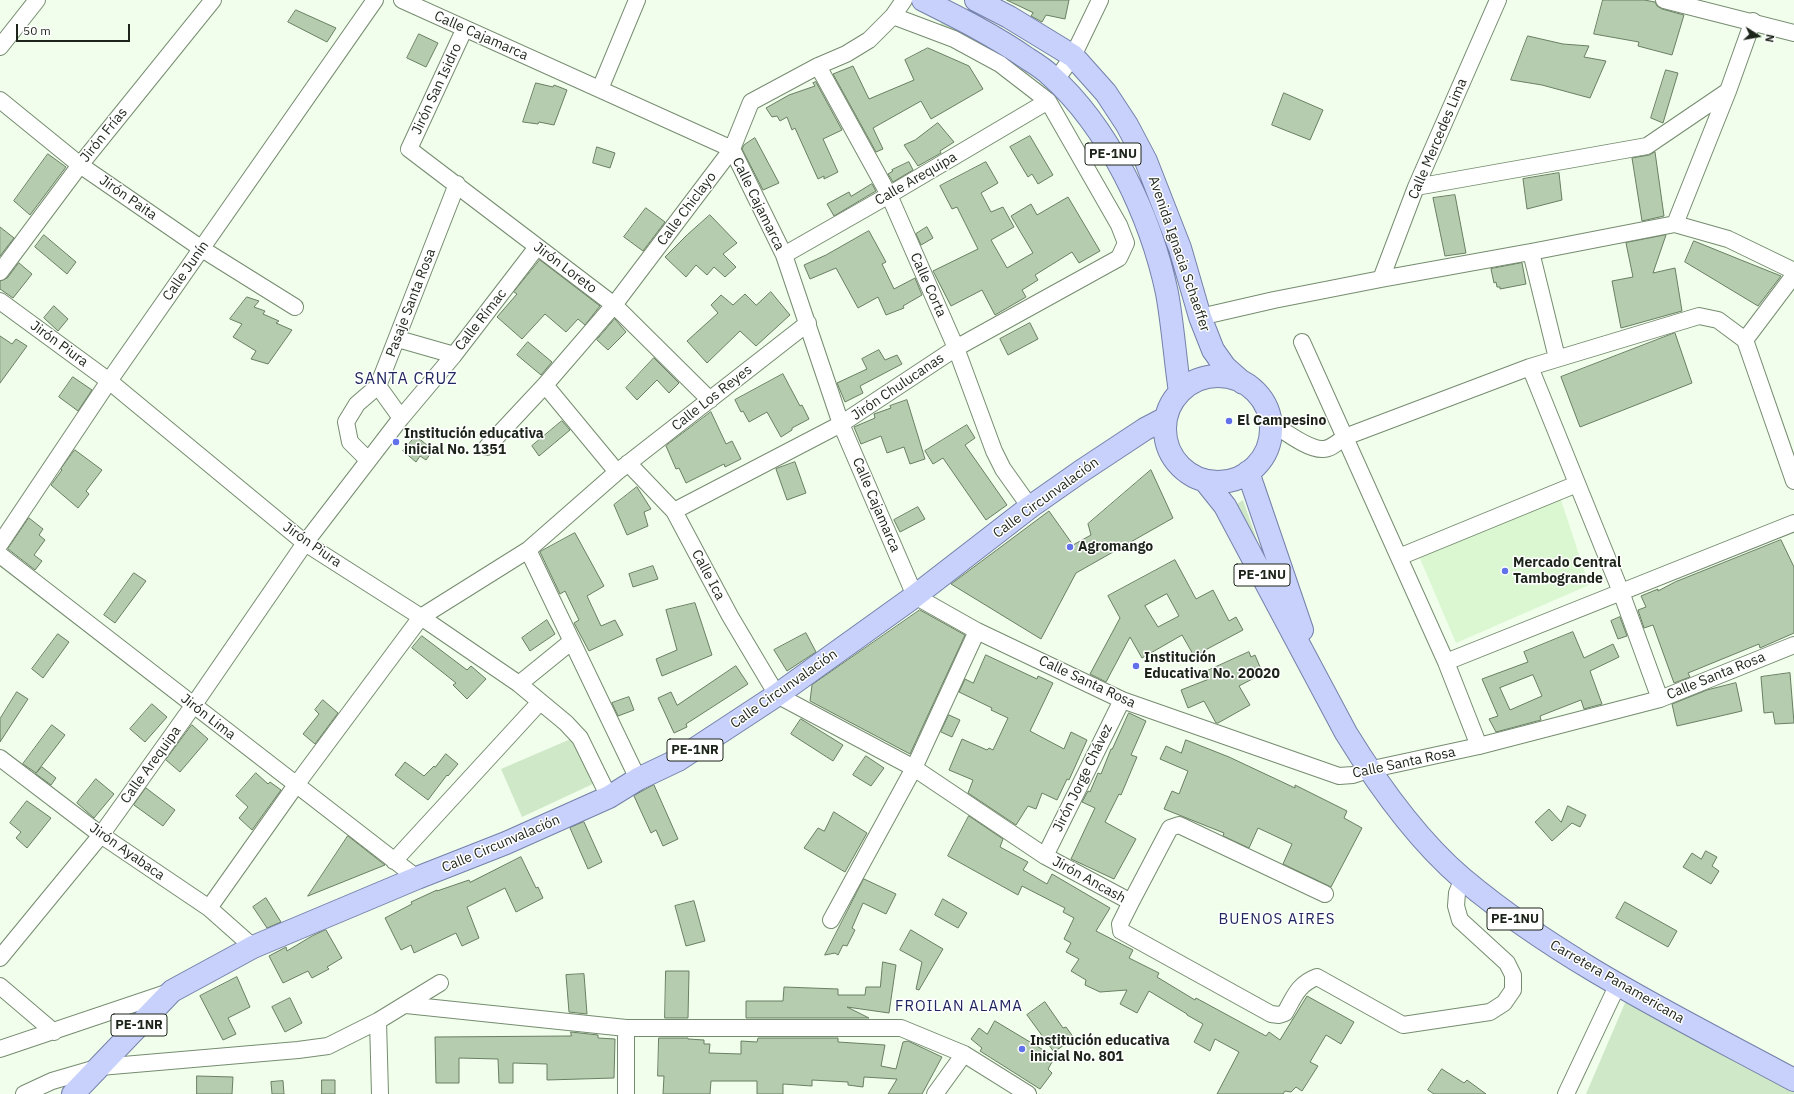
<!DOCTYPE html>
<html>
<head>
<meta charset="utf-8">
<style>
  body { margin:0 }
  #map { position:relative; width:1794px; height:1094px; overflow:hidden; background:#f0feeb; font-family:"IBM Plex Sans",sans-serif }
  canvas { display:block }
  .north { position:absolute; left:1738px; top:16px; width:40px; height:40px; -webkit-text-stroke:3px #fff; paint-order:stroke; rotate:101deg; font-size:11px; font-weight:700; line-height:16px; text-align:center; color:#1d251a }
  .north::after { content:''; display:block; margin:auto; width:14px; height:18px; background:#1d251a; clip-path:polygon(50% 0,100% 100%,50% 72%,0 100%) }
  .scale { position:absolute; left:16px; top:24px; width:114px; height:18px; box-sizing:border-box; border:2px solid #1d251a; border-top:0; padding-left:5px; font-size:12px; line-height:14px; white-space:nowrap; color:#1d251a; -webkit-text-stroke:3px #fff; paint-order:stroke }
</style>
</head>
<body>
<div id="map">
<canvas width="1794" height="1094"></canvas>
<div class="north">N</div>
<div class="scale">50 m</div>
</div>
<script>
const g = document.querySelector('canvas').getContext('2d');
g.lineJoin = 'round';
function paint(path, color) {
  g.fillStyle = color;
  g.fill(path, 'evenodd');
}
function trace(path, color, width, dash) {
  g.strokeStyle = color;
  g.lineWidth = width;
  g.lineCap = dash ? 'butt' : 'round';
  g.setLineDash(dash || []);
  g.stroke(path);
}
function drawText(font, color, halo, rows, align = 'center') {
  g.font = font + ' "IBM Plex Sans",sans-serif';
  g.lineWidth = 3;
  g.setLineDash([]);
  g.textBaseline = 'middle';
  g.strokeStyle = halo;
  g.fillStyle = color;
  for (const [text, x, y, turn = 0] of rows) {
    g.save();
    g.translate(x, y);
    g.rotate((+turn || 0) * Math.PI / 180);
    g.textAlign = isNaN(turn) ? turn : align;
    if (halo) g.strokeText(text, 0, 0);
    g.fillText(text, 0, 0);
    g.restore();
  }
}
paint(new Path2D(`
  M1560,497l29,88 -133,58 -37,-87z`), '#daf7d1');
paint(new Path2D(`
  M943,20l43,20 -6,8 -42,-20z
  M1243,500l22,63 -2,1 -26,-60z
  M573,738l22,45 -73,34 -21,-48z
  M1630,1001l164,83v10h-208l39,-91z`), '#cfe8c8');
const building = new Path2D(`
  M1007,0h62l-4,19 -19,-4 -4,7 -11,-6 2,-3z
  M1603,0h41l11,2 2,4 5,3 22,6 -12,40 -34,-9 1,-4 -45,-8z
  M296,10l40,18 -9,14 -39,-20z
  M419,34l19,9 -12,24 -19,-9z
  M1528,36l35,8 26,2 -5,11 22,4 -16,37 -48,-13 -31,-5z
  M928,48l41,18 14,23 -52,30 -10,-18 -48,27 10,21 -7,3 -43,-78 20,-8 16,33 45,-19 -9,-20z
  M1666,70l12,3 -15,50 -12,-5z
  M816,82l26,48 -19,9 15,33 -14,7v-3l-6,3 -23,-51 -3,2 -5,-13 -7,4 -3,-5 -5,1 -6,-9 23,-13 26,-9 -2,-3z
  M536,83l17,4 1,-2 13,5 -13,35 -15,-3 -1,2 -15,-2z
  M1284,93l39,17 -13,30 -38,-15z
  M938,123l16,19 -14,9 1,2 -23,13 -14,-21 11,-5z
  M1030,136l23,39 -15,9 -6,-10 -4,3 -18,-30z
  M755,138l24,45 -16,7 -21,-41 2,-4z
  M597,147l18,6 -5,15 -17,-5z
  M1655,152l9,64 -22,5 -10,-63 17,-3z
  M48,154l18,13 -36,48 -16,-14z
  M909,162l4,8 -20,12 -5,-8 5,-3 -1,-1z
  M986,162l12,21 -17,10 10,19 12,-5 11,20 -23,13 16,28 26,-15 -22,-37 20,-12 6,11 31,-18 32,54 -21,12 -7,-11 -37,23 3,5 -16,10 4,7 -31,18 -13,-25 -31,16 -18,-35 45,-22 -21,-42 -5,2 -12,-23z
  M1559,173l3,27 -35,9 -4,-30z
  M872,184l4,7 -42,25 -7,-12 22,-12 2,4z
  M1455,195l11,58 -21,3 -12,-58z
  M646,208l19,14 -22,29 -19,-14z
  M710,215l27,28 -14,11 13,13 -11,10 -11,-10 -7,8 -11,-10 -10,12 -21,-20 22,-22z
  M0,227l14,11 -14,18z
  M927,227l6,11 -12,7 -5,-11z
  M869,231l17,31 -4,2 12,25 21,-11 7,17 -19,11 1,2 -18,7 -8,-18 -20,11 -22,-40 -26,11 -6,-14 22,-10z
  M44,235l32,27 -9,12 -32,-27z
  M1666,235l-13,38 22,-5 7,43 -61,17 -9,-47 21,-4 -7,-34z
  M1694,241l47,19 40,16 -23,30 -73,-44z
  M540,260l60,46 -15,19 -7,-6 -12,13 -21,-18 -23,25 -25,-22 20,-23 -3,-2z
  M19,263l13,11 -19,24 -13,-9v-8l7,-3z
  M1522,263l4,21 -26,5v-2h-3l-1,-5 -2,1 -3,-14z
  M771,292l19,23 -34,31 -16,-15 -33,32 -20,-22 31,-28 -7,-8 10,-10 12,10 12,-11 11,11z
  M247,297l12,4 -5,6 11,4 -2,3 16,7 -3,2 16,7 -24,34 -17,-5 5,-8 -23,-14 9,-13 -12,-5z
  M54,306l14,13 -10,12 -14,-13z
  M615,319l11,13 -18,18 -11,-10z
  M1030,323l8,16 -30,16 -8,-16z
  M1675,333l17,50 -112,44 -19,-50z
  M0,336l12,8 4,-5 11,7 -27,37z
  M528,342l24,20 -11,13 -24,-20z
  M879,350l6,10 12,-5 5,9 -42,22 3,7 -18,9 -8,-19 30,-14 -5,-10z
  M654,358l25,25 -10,10 -12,-13 -20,20 -11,-12z
  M783,374l17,32 2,-1 7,14 -17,9v2l-11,7 -14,-25 -18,10 -6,-11 -2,1 -6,-12z
  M73,377l19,13 -14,21 -19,-14z
  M907,400l18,59 -15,5 -6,-17 -17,6 -6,-17 -20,8 -7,-17 21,-9 -1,-4 17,-6 -1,-2z
  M711,412l15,32 6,-3 9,18 -16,8 -1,-3 -38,19 -7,-15 -3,1 -10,-23z
  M562,421l8,9 -31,26 -7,-10z
  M967,425l8,13 -10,7 42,60 -21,15 -43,-62 -10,6 -8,-13z
  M416,436l17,14 -7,10 -6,-4 -4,6 -13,-11z
  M75,450l27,20 -16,21 3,3 -11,14 -27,-23 11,-15 -1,-1z
  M795,462l11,31 -19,7 -11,-31z
  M1151,470l22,48 -97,55 -35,66 -90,-55 98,-73 24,34 18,-10 -3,-11z
  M637,487l14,22 -7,3 4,14 -21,9 -13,-30z
  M918,507l7,12 -25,13 -6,-12z
  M29,518l14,11 -4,6 6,5 -11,15 8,6 -7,9 -27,-21z
  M575,533l29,53 -17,10 14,30 14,-6 8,15 -34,16 -15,-28 5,-3 -14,-29 -5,3 -20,-42z
  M1781,540l13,27v66l-34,15 -1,-4 -71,29 2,4 -16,6 -21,-58 -9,3 -6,-18 8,-3 -5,-11 17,-7v2l17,-9z
  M1175,560l21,39 17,-9 16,31 7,-4 7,13 -49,26 -12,-21 -40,23 -12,-21 -24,45 -16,-8 30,-56 -12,-22zM1167,594l12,22 -21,11 -13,-21z
  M653,566l5,13 -25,8 -4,-13z
  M134,573l12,8 -31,42 -11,-8z
  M695,603l17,52 -50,21 -6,-17 21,-9 -11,-40z
  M920,610l45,25 -55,119 -100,-53 2,-16z
  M1620,617l7,19 -9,3 -7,-18z
  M547,620l8,14 -25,17 -8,-13z
  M1573,632l11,26 29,-14 6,13 -29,14 12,33 -18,5 -3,-9 -41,16 1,4 -45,12 -7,-13 9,-3 -16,-37 46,-17 -4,-10zM1533,675l9,21 -32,14 -10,-22z
  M806,633l10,19 -29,19 -13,-21z
  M58,634l11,8 -26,36 -11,-9z
  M422,636l45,34 4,-4 15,13 -19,20 -14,-14 3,-2 -44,-35z
  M1249,652l2,5 4,-2 5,12 -8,2 4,8 -17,9 11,19 -32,18h-2l-12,-22 -16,7 -7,-18 28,-11 -4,-7z
  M986,655l51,24 1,-3 15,7 -23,48 34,18 7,-17 16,8 -18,40 -2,-1 -10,21 -15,-7 -6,16 -8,-3 -12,19 -48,-32 5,-13 -24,-10 13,-31 25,11 2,-2 4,2 15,-32 -17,-8 1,-2 -33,-16 6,-13 8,4z
  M736,666l12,18 -62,40 1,3 -13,6 -16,-35 13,-6 6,13z
  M1790,673l4,50 -19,1 -2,-12 -9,1 -3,-36z
  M1736,683l6,28 -65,15 -5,-22 35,-14z
  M17,692l11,7 -28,43v-23z
  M629,697l5,13 -16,6 -6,-13z
  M323,700l15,13 -23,31 -12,-10 16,-20 -4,-4z
  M152,704l15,13 -22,25 -15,-13z
  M1129,713l17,8 -15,34 6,2 -16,38 -2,-1 -14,28 31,17 -22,40 -43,-20 24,-51 -13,-6 6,-11 2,1 8,-19 3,1 10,-25h1z
  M949,715l11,5 -8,17 -11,-5z
  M801,719l42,26 -10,16 -42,-27z
  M52,725l13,10 -29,38 -13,-9z
  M192,725l16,14 -28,33 -14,-12z
  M1186,740l43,17 66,31v-3l52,26 -3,7 18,10 -31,59 -48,-23 9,-20 -19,-9 -15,-7 -9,20 -26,-12 1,-3 -60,-24 8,-18 7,3 9,-23 -28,-12 6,-13 15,7z
  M446,754l12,10 -10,12 -1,-1 -19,25 -33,-25 10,-13 19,14 10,-10 1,1z
  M866,756l18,12 -13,18 -18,-11z
  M42,767l14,11 -5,7 -15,-11z
  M256,773l12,11 2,-2 11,8 -29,40 -13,-12 9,-11 -12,-11z
  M96,779l18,15 -20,24 -17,-15z
  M654,785l24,54 -15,7 -7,-16 -5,3 -17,-37z
  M146,788l29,22 -12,16 -29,-21z
  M27,801l24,17 -24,30 -11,-10 5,-6 -11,-9z
  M1568,806l18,9 -6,12 -8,-4 -20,18 -17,-19 14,-13 12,13z
  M834,812l33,21 -22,39 -41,-24 14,-20 6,3z
  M969,816l34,23 -3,8 28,15 -5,8 24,14 5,-10 58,34 -14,23 37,19 -4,8 30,15 -2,4 38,23 1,-2 70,38 3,-4 11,8 27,-44 47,26 -13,22 -15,-9 -16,27 8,4 -16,25 -6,-4 -5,5 -6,-1 -2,3h-66l22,-42 -24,-13 -5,12 -16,-9 9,-18 -16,-9v-1l-38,-23 -12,22 -17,-9 7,-14 -27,2 -15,-7 1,-5 -15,-9 8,-12 -13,-7 5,-9 -7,-4 10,-21 -11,-6 2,-4 -43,-22 -4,9 -70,-39z
  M584,822l18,40 -14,7 -18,-41z
  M348,836l37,29 -77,31z
  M1706,851l11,6 -5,9 7,5 -8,13 -28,-17 9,-14 9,6z
  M521,857l15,31 2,-1 5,11 -27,14 -11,-24 -38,19 12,31 -17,8 -6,-13 -42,20 -3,-8 -10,5 -16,-32 27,-14 -1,-2 26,-12v1l32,-11 1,2z
  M864,879l32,15 -10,20 -23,-11 -11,25 3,2 -8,16 -4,-1 -5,10 -3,-2 -10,2z
  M266,898l15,24 -14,6 -14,-21z
  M943,899l24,14 -9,15 -23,-13z
  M694,901l11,40 -19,5 -11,-40z
  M1625,902l52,29 -9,16 -52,-29z
  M326,930l16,28 -15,9 2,2 -17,9 -4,-7 -25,12 -14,-27 17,-9 1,4 25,-15z
  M911,930l32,19 -24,41 -3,-1 6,-27 -22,-12z
  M883,962l13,3 -7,48 -42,-6 22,11h-123v-17h37l1,-14 54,2v6h27l1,-8h14z
  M666,971h23l-1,47h-23z
  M584,974l3,40 -18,-2 -3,-37z
  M237,977l13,30 -22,11 8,16 -13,6 -23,-44z
  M290,998l12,25 -17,9 -13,-25z
  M1045,1002l18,26 3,-1 8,11 -20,14 -27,-37z
  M995,1021l60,36 -7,12 4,4 -12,16 -60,-38 2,-3 -11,-9 8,-11 8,6z
  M571,1032l27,3v3l17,1 -1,39 -67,2v-16l-34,-1v20h-14l-1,-24 -39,-1v25h-23l-1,-46 136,-1z
  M659,1038h29v1l16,1v4h6l-1,9 32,1v-13l16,1 1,-4h80v4l47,3 -4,21 15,3 7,-27 5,-1 34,16 -20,37h-34l9,-15 -33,-2 -1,10 -15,-2v-3l-36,-2v6l-29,-2v10h-26v-13h-46l-1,13h-47l1,-18h-6z
  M1442,1069l22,14 3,-3 19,14h-52l-6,-4z
  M197,1076l36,1 -1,17h-35z
  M322,1080h13v14h-13z
  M283,1081l1,13h-12l-1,-12z`);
paint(building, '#b5ccae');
trace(building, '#697f63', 1);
const street = new Path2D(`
  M402,0l330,149 52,106 57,169 74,172 62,35 145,69 217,76 14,-1 15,-5 111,-24 181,-47 134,-54
  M1664,0l130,33
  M464,30l-55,119 205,156 96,95
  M0,47l37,-47
  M818,66l71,129 67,153 38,103 9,18 27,38
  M1056,80l17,-24 27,-56
  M600,89l37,-89
  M0,100l80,65 122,84 93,58
  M1416,187l231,-41 81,-55
  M1675,224l53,-133 25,-70
  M1531,252l26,106
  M784,255l105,-60 159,-94
  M0,272l80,-107 133,-165
  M1381,279l35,-92 82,-187
  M0,301l109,80 196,162 116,74 98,67 47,39 14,15 29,59
  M1200,317l74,-17 107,-21 155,-28 139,-27 53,15 66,32
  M398,339l56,16
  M1745,340l49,141
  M1302,342l144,320 33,84
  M1530,367l91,225 39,107
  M545,385l72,87
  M401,418l-23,-32 79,-202
  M1270,422c13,8 38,28 53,27 8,0 15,-7 22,-12l185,-70 169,-51 19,4 27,20 49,-65
  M487,447l58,-62 69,-80 118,-156 19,-47 67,-36 28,-12 23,-14 24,-24 11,-16
  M368,460l-18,-18 -4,-20 11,-18 21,-18
  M628,463l46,48 56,105 47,79 137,73 131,88 86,46
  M674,511l167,-87 115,-76 163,-90 7,-15 -7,-18 -71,-124 -48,-37 -46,-25 -61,-23
  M0,544l109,-163 266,-381
  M528,550l110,229
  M0,555l417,323
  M1399,557l178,-73
  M1446,662l348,-139
  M519,684l53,-43
  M0,758l101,77 108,73 44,39
  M1045,856l77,-156
  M394,861l146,-159
  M1325,894l-146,-69 -9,3 -39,74 -11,22 1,7 150,83 8,1 6,-2c9,-16 13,-29 32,-36l86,48 87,-13 14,-9 9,-13v-15l-6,-12 -47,-43 -4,-14 1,-13 6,-15
  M209,908l87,-123 125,-168 107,-67 89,-78 191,-149
  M831,920l83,-152 63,-137
  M0,958l101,-123 92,-129 112,-163 96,-125 53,-63 83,-108
  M0,986l54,46
  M406,1005l220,23h275l63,26 64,40
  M378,1021l2,73
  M626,1028v66
  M0,1049l169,-57
  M24,1094l28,-13 48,-14 198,-17 30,-4 50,-25 62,-38
  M935,1094l29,-40
  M1566,1094l52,-110`);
const primary = new Path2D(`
  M923,0c36,18 72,36 105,59 8,5 16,10 22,16 59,52 101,142 117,218 6,33 8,66 13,99
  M976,0l33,17 64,39 33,37 21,32 19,36 34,87 20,69 13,33 12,17 18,16
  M1165 429a53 53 0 1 1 106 0a53 53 0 1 1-106 0Z
  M1248,472l54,158
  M1205,481l20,25 121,227c32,52 70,106 117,146 99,83 218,140 331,201
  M73,1094l99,-103 81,-44 164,-69 89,-35 103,-46 29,-18 40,-19 99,-65 138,-99 115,-89 50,-35 65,-43 21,-11`);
trace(street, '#768c70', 18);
trace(primary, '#7481aa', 24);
trace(street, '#fff', 16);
trace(primary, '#c8d1fb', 22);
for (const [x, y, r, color] of [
  [1229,421,4,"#6171e9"],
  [396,442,4,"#6171e9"],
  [1070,547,4,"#6171e9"],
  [1505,571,4,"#6171e9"],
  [1136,666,4,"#6171e9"],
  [1022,1049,4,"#6171e9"]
]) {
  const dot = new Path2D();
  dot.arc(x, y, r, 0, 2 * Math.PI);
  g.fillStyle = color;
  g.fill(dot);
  trace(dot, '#fff', 1.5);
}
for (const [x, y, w] of [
  [1113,154,56],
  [1262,575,56],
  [695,750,56],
  [1515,919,56],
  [139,1025,56]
]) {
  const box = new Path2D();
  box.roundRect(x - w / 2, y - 11, w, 22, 3);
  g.fillStyle = '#fff';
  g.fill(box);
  trace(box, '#1d251a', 1);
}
drawText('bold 13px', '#1d251a', null, [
  ["PE-1NU",1113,154],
  ["PE-1NU",1262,575],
  ["PE-1NR",695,750],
  ["PE-1NU",1515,919],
  ["PE-1NR",139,1025]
]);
drawText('14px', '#1d251a', '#fff', [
  ["Calle Cajamarca",481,36,24],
  ["Jirón San Isidro",437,89,-65],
  ["Jirón Frías",104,135,-51],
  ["Calle Mercedes Lima",1438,139,-67],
  ["Calle Arequipa",916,179,-30],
  ["Jirón Paita",128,198,35],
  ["Calle Cajamarca",758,204,64],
  ["Calle Chiclayo",687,209,-53],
  ["Avenida Ignacia Schaeffer",1179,254,71],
  ["Jirón Loreto",565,268,37],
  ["Calle Junín",186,271,-55],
  ["Calle Corta",928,285,66],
  ["Pasaje Santa Rosa",411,303,-69],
  ["Calle Rímac",481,320,-52],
  ["Jirón Piura",59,344,36],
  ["Jirón Chulucanas",898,387,-34],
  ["Calle Los Reyes",712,398,-38],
  ["Calle Circunvalación",1046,498,-36],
  ["Calle Cajamarca",876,505,67],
  ["Jirón Piura",312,545,35],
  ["Calle Ica",708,575,62],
  ["Calle Santa Rosa",1716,676,-22],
  ["Calle Santa Rosa",1087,682,25],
  ["Calle Circunvalación",784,689,-35],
  ["Jirón Lima",208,717,38],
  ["Calle Santa Rosa",1404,763,-12],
  ["Calle Arequipa",151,765,-54],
  ["Jirón Jorge Chávez",1083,778,-64],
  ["Calle Circunvalación",501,844,-23],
  ["Jirón Ayabaca",127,852,35],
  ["Jirón Ancash",1089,880,29],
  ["Carretera Panamericana",1617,982,30]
]);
drawText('bold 14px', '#1d251a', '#fff', [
  ["El Campesino",1237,421],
  ["Institución educativa",404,434],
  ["inicial No. 1351",404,450],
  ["Agromango",1078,547],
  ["Mercado Central",1513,563],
  ["Tambogrande",1513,579],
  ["Institución",1144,658],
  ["Educativa No. 20020",1144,674],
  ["Institución educativa",1030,1041],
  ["inicial No. 801",1030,1057]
], 'left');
g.letterSpacing = '1px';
drawText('15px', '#212760', '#fff', [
  ["BUENOS AIRES",1277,920],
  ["FROILAN ALAMA",959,1007]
]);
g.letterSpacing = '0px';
g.letterSpacing = '1px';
drawText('16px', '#212760', '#fff', [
  ["SANTA CRUZ",406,379]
]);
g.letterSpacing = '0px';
</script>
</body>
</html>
